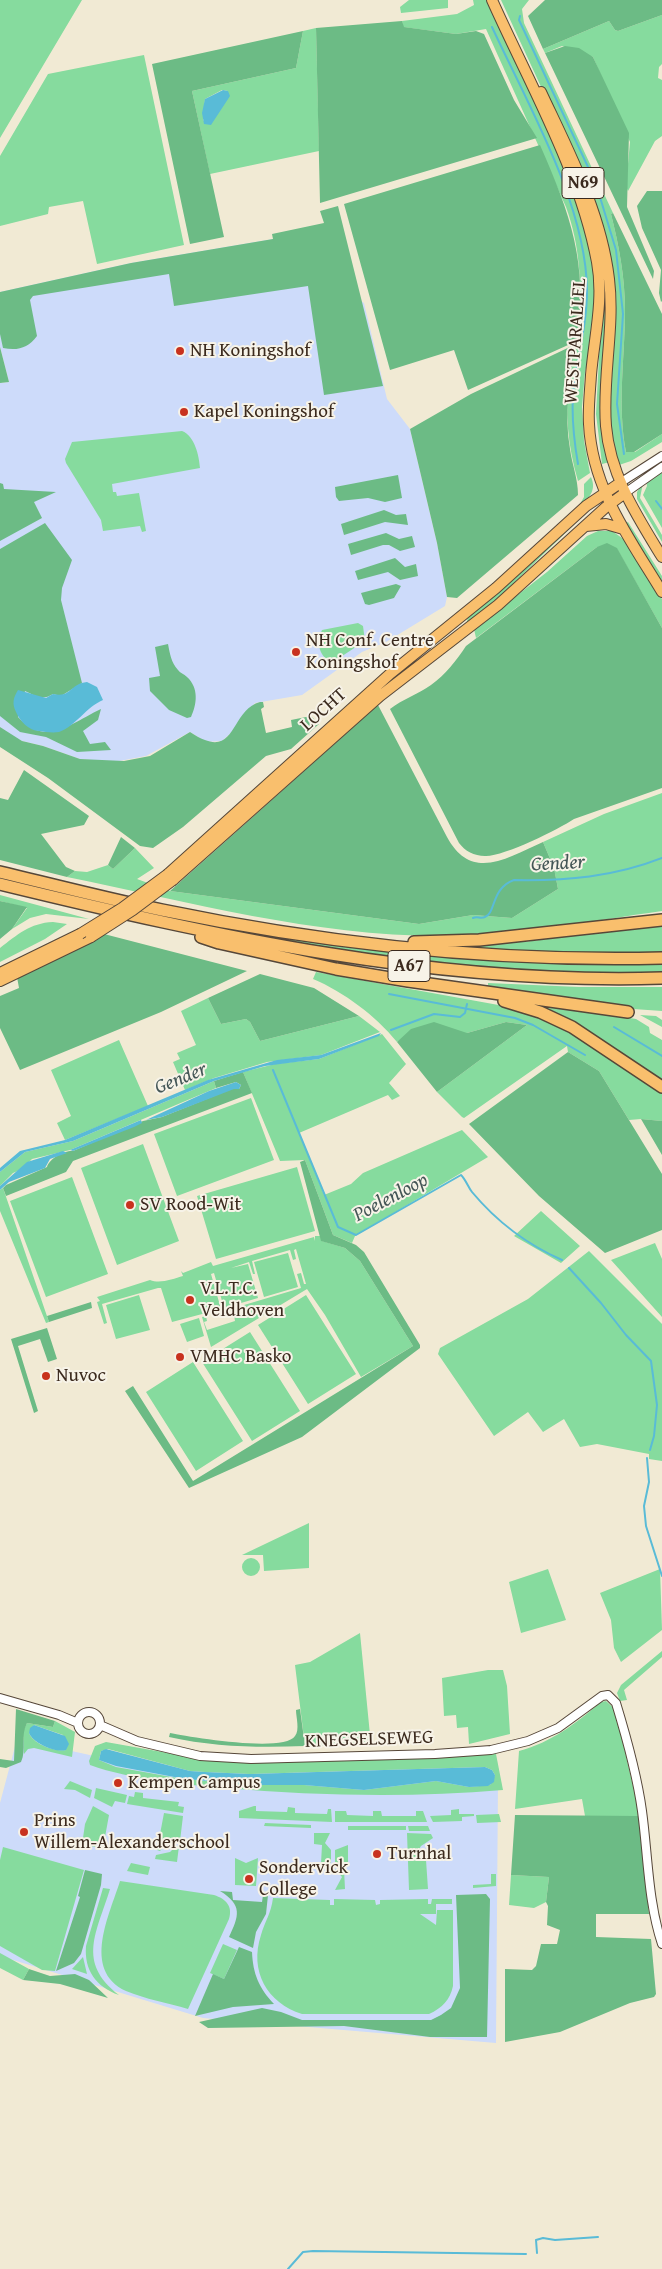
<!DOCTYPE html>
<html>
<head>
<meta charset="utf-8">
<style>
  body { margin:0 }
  canvas { display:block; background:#f1ead4 }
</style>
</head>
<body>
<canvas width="662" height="2269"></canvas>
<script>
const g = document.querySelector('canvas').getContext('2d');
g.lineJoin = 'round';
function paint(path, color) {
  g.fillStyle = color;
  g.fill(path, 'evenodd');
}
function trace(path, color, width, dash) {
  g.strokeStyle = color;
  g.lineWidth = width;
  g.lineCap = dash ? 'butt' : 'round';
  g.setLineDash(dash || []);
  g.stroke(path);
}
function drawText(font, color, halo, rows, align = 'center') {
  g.font = font + ' "Gentium Book Plus",serif';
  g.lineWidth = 4;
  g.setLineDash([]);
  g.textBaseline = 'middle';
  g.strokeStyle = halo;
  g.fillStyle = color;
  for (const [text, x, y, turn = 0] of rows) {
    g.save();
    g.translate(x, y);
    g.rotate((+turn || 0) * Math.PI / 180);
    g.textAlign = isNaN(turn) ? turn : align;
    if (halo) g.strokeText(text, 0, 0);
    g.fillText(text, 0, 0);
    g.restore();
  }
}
paint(new Path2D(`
  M273,239l91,64 23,96 23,30 27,114 10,54 -2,9 -59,36 -24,10 -60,43 -47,8 -23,29 -10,9 -16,1 -16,-10 -44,24 -32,6 -34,-3 -37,-13 -21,-5 -12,-5 -10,-9v-344l9,-1 -9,-35v-55l131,-29z
  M17,1739l150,33 331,9 -2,262 -293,-25 -203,-62v-153z`), '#cddbfa');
paint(new Path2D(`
  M0,0h82l-82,138z
  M409,0h39v8l-47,5 -1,-6z
  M473,0h16l90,199 16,79 -2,59 -8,35 -3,35 2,34 6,32 -12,8c-10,-34 -14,-71 -8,-107 3,-16 8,-32 9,-49 3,-39 1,-80 -13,-118l-80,-178 -30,5 -53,-7 -1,-6 55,-7 17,-9z
  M501,0h28l-7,9 2,14 89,190 -2,1c8,32 14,63 14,96 0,48 -8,94 1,142h9l27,-18v8l-31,19 -12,4 -7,-31 -3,-26 4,-105 -29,-123z
  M662,15v49l-3,3 -1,11 4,2v56l-7,5 -27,50 -2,-5 4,-44 -37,-85 -31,-11 -17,7 -2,-4 66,-28 6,9 3,1z
  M316,28l3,123 -109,23 -18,-83 104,-23 7,-37zM222,90l6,1 -25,30 2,-22z
  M144,55l40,190 -87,19 -14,-63 -34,6 -1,7 -48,12v-70l48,-82z
  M598,251l8,17 4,194 -8,2 -6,-50 4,-76z
  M182,431c13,5 17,25 18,37l-88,16 1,8h3l1,4 22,-3 7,38 -4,1 -2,-6 -37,5 -2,-11 -35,-57 -1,-4 7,-17z
  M662,470v58l-19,-33 4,-9 -1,-6z
  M591,477c6,13 -2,22 -12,29l5,-9v-13z
  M643,483l-3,15 22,37v7l-25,-43v-7z
  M590,509l-101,98 -23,18 2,-8z
  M628,522l34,54v8l-38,-60z
  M598,531h14l13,9 37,59v29l-45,-79 -20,-2 -121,91 -2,-9 73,-57 40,-36z
  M358,623l5,3 2,15 -32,21c-14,-4 -17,-19 -11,-32z
  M662,793v118c-73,10 -148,26 -222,25 -126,0 -250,-34 -373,-59l8,-6 12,1 21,-7 5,4 22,-21 19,20 -17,11 33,12 249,33 54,-9 39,3 46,-29 -4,-21 -11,-26 61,-28z
  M0,895l89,24 -43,-5 -16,4 -18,11 15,-21 -27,-7z
  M53,922l14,2 -22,15 -45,23v-14c17,-13 30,-25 53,-26z
  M662,924v28h-125l-99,-7 68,-5 18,2z
  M260,934c134,21 267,33 402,30v11l-194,-7 -208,-29z
  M316,972l188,34 40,13 47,26 71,45v31l-21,-2 -12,1 -30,-49 -31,-19 -1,-6 -103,72 -2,-1 -25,-25 90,-67 -21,-3 -39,11 -64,5 -6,4c-21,-26 -53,-50 -84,-63z
  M488,983l91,4h83v24l-57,-4 -117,-17z
  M208,998l13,26 25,-5 4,3 10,19 99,-25 21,16 -59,23 -54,7 -53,16 -29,12 -12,-28 7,-3 -3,-6 19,-8 -15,-34z
  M517,999l119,20 13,8 1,6 12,7v39z
  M640,1015l16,1 6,4v7z
  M382,1034l24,30 -17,19 11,13 -8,4 -4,-5 -89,38 25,62 27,-11 12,-11 99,-43 26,27 -133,79 -3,7 -19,-8 -28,-75 -25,1 -37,-89 32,-8 44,-5z
  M119,1040l29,66 -83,34 -8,-17 14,-7 -20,-46z
  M214,1081l2,7 -146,62 -38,9 -10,10 -9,4 -13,13v-14l25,-20 48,-11z
  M251,1098l23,62 -97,36 -23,-62z
  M143,1144l36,97 -62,24 -36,-97z
  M297,1167l18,64 -99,28 -19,-63z
  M72,1177l36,97 -62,23 -36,-96z
  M3,1188l46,134 -3,1 -46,-112v-21z
  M541,1211l39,35 -19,17 -47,-27z
  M315,1236h5l2,5 23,7 15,13 53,85 -52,31 -36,-62 -18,-26 -96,58 -9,-30 4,-1 1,5 -3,1 3,8 28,-9 -2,-11 -9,1 77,-23 -4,-14 4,-1 3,11h2l-10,-35 -2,1 2,9 -3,1 -3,-10 -38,11 3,13h-2l-4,-12 -18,6 17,-4 10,34 -34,10 -10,-35 -3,1 10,35 -49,13 -11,-34h-3l-56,16 5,19 -3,1 -7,-22 3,-1 -3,-4 53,-17c10,4 23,-1 33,-4l-2,-5 2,2 28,-11 2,4 101,-29 1,4z
  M655,1243l7,16v58l-51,-57z
  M589,1251l73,73v137l-13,-2v-5l-52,-10 -17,3 -16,-28 -21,13 -15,-20 -34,24 -56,-82 2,-6 88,-49z
  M288,1253l10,34 -34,10 -10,-35z
  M139,1295l11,35 -34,9 -10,-34z
  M306,1295l50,79 -48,30 -50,-79z
  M199,1318l5,18 -17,6 -7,-18z
  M250,1332l50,79 -48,30 -50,-79z
  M193,1362l50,79 -47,30 -50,-79z
  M309,1523v45l-45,3 -1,-16h-21z
  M242 1567a9 9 0 1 1 18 0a9 9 0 1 1-18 0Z
  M548,1569l18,51 -45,13 -12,-51z
  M660,1569l2,61 -41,32 -7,-14 -3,-28 -11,-27z
  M360,1633l11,112 -66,1 -10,-81 15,-3z
  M662,1651v6l-38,33 3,10 -7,1 -3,-8 4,-8z
  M488,1670h15l4,16 3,48 -41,10 -1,-17 -11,1 -1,-13 -12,1 -2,-38z
  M606,1701l9,8 25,107h-55l-3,-17 -67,10 4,-58c33,-9 56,-27 82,-49z
  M55,1721l20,11 -3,25 -38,-9 -6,1 -4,5 -1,-23 4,-8 26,4zM34,1725l29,10 3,15c-11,2 -33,-6 -37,-17z
  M106,1742l90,16 45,4 255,-8 7,36c-92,8 -185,6 -278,-2 -44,-4 -93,-8 -135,-23l-1,-4 6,-15zM108,1749l82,22 15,1 45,2 235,-7 7,3 3,5 -5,10 -21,2 -33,-6 -72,9 -60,-5h-49l-72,-6 -67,-12 -17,-7 2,-9z
  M70,1781l22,9 -2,8 -15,-8 -11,-1z
  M96,1788l31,7 -2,8 -10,-2 -3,6 -18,-9z
  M135,1792l8,1v5l36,4 -1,4 6,1 -1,6 -56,-9 2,-8 5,1z
  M93,1806l16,9 -6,33 -21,-3 3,-21z
  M254,1806h2v5l31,1 1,-5 7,1v5l32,1 1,-5h3l1,13 -93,-4v-7z
  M459,1809v5h15v2l-12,1v4l-29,1 -3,-6 21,-1v-5z
  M335,1811h11l1,4 26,1v-5h8l1,5h34v-5h7l4,11h-92z
  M164,1813l19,3 -3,25 -15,4 -5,6 -3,-1z
  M499,1814l2,8 -24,1 -1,-8z
  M265,1823l46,2v3l-47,-2z
  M348,1826h58v4h-58z
  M408,1826h20l2,5h-21z
  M314,1833h16l-5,10 6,7v13h-10l1,-18 -8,-1z
  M407,1833l24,1 2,4 -12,8 -4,7 9,7 2,29 -19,1z
  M348,1845v18h-13v-13z
  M176,1846h3l-2,16 -22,-3 1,-4 14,-3z
  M3,1847l81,23 -29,101 -13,-1 -42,-24v-86z
  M235,1858l11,5 12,-5 -2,28 -21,-1z
  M131,1863l19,4 -2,8 -21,-4z
  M335,1869h9l1,20 -10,1 7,-13z
  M491,1874h5v12l-23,2v-3l18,-1z
  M511,1875l38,2 -3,25 -12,6 -25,-3z
  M120,1881l94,14c12,4 19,11 15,24l-41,90c-20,-6 -43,-10 -62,-18 -45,-21 -16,-77 -6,-110z
  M103,1888l7,1c-13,43 -34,73 9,106 -23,-8 -35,-25 -33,-49z
  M273,1898l57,2v5h4v-6l41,1 1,5 4,-1v-4l48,-1v5h3l1,-5h20v5h-16v10h-16l16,11 1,-15h16v76c-3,14 -11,22 -24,28h-127c-35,-11 -53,-43 -41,-79 4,-14 10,-21 12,-37z
  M223,1944l14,6 -13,29 -14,-6z
  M0,1953l29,16 -6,11 -23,-12z
  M83,1957l4,17 -15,-5z`), '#86db9e');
paint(new Path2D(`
  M545,0h117v15l-44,16 -3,-1 -6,-9 -66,28 -15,-33z
  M402,21l2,6 52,7 20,-3 8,3 30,66 23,38 -217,65 -4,-175z
  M303,31l-7,37 -104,23 32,146 -34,7 -38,-180z
  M565,46l14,2 14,9 36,76 -2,74 27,64 -1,8 -108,-226z
  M540,145c31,71 48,117 37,196l-109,49 -14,-40 -64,20 -46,-166z
  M647,191h15v110l-1,1 -2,-9 2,-23 -19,-42 -5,-22z
  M338,206l45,180 -59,9 -16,-109 -134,20 -5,-32 -136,22 -3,4 7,36c-9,12 -19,15 -34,12l-3,-14v-42l131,-29 142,-24 -1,-5 52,-11 -4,-12z
  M613,213l49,101v120l-28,18h-8c-9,-48 -1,-94 -1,-142 0,-33 -6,-64 -14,-96z
  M576,344c-7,35 -12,70 -6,105 2,16 8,29 8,46l-121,103 -10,-1 -10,-54 -27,-114 61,-35z
  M0,347l9,35 -9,1z
  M398,475l4,23 -17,4 -17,-4 -29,3 -3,-4 -1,-10z
  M0,483l3,1 1,5 52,3 -22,10 8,16 -42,23z
  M384,510l12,5 10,-1 2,11 -23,-3 -41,13 -3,-11z
  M45,523l27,37 -10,28 -1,12 21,83 -21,13 -8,-2c-11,7 -17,2 -28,-3l-7,26c28,31 53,6 83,-8l-3,11 -15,11 7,13 15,-2 6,8 -34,2 -31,-15 -26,-5 -20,-16v-167z
  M386,533l13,6 13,-3 3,11 -15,4 -11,-6h-6l-32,10 -3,-11z
  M607,543l10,5 45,80v160l-88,31c-15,10 -71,38 -89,37 -11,0 -20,-5 -26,-13l-69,-134c13,-10 28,-15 41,-24 14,-10 26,-25 35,-39l131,-99z
  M395,558l10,9 11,-3 2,12 -18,4 -12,-8 -30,8 -3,-9z
  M396,584l5,2 -7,12 -25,7 -4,-1 -4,-11z
  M168,644c2,10 3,18 10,26 2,3 6,4 9,7 12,11 10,27 4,40l-4,1 -18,-8 -19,-19 -1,-13 11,-2 -5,-29z
  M260,702h3l1,5 -3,2 5,24 26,-6 -1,-7 20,-4 8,8 -28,25 -25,7 -83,71 -30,21 -13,-2 -92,-68 -48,-31v-20l22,14 21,5 37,13 44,2 26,-5 40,-24c48,32 38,-21 70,-30z
  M378,705l69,132c25,46 61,20 96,5l11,26 4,21 -46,29 -39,-3 -54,9 -249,-33z
  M24,770l65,46 -5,9 -43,9 25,33 9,4 -8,6 -67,-17v-62l8,2z
  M121,837l14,11 -22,21 -5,-4z
  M0,901l27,6 -15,22 -12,10z
  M104,934l143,37 -86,41 -141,58 -20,-42v-32l19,-8 -2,-11z
  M260,974l54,14 45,28 -99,25 -10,-19 -4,-3 -25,5 -13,-26z
  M434,1022l33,11 39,-11 21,3 -90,67 -40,-50 14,-13z
  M568,1052l31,19 63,103v56l-57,23 -66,-57 -70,-72z
  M243,1072l9,21 -179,68 -7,11 -60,24 -3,-8 3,-3 41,-18c3,-10 19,-17 26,-16l70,-30 19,-4 72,-29 5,1 2,-4 -5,-3 -20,6 -2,-7z
  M641,1119l21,2v34z
  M305,1160l28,75 23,10 8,7 56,93v3l-118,89 -113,51 -64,-97 8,-5 60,95 220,-135 -53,-85 -15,-13 -24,-7 -21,-79z
  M91,1302l1,6 -43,14 -2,-6z
  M47,1328l10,31 -9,3 -8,-23 -22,7 20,65 -4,2 -23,-74z
  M16,1709l39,12 -2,6 -26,-4c-7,13 0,26 -6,39l-15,6 -6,-1v-8l14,2z
  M300,1709l5,37c-46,2 -91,1 -136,-9l1,-4c20,4 114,20 125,3 5,-6 1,-19 1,-26z
  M515,1815l125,1 9,98h-53v23l55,2 5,55 -2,3 -24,6 -70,29 -55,10v-73l27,1 4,-4 5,-22h16l3,-14 -13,-5 1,-19 -2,-4 3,-25 -38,-2z
  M85,1870l17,4 -1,11 -20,69 -7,9 -18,8 24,-74 -2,-1z
  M220,1891l12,1 1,8 29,2 1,-7h5l-2,19 -10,18 -3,16 -24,-11c10,-21 14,-32 -9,-46z
  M486,1894l4,5 -3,138h-57l-86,-11 -136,2 -9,-6 63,-14 19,4 21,8h129l10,-5 10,-7 9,-20 -4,-93z
  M239,1947l13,5c1,22 7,36 22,52l-41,3 -38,9 18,-42 11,5z
  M29,1969l21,7 25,-2 14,6 19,18 -48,-14 -37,-4z`), '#6cbb85');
paint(new Path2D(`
  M223,90l5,1 2,5 -19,29 -7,-1 -2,-11 3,-14z
  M87,682l10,5 6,13c-17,7 -27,26 -44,32 -6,1 -14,0 -20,-1 -10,0 -19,-10 -23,-19 -4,-8 -3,-14 2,-22l28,8 7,-4c19,4 16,-10 34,-12z
  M381,1033l-2,3 -60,23 -54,7 -51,15 -141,60 -48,11 -25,20v-4l20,-17 45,-11 143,-60 69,-20 44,-5z
  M236,1082l5,3 -2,4h-5l-72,28 -16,3 63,-29z
  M141,1120l1,3 -8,4 -61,24 -3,-1z
  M63,1151l4,2 -17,6 -5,9 -36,14 -9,8v-4l27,-24z
  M34,1725l31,11 4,8 -3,6c-11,3 -33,-7 -37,-17l1,-5z
  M106,1749l84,22 15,1 45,2 235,-7 7,3 3,5 -1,7 -6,4 -19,1 -33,-6 -72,9 -60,-5h-49l-70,-6 -69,-13 -17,-6 2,-9z`), '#59bbd7');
trace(new Path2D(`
  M520,16l-1,4 77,164 20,66 7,64 -6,90 7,50
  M492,27c36,78 94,177 95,263 0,30 -7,57 -12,87 -5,29 -2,58 3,87
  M656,501l6,8
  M473,918c4,-2 8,1 12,-1 11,-4 6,-29 29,-37 52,1 100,-3 148,-22
  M389,994l126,24 18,7 52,30
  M614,1027l48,29
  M391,1030l43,-16 26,3 5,-4 2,-9
  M273,1070l65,157 18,8 105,-60c5,5 7,12 11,17 25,30 54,52 90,68
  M569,1268l32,35 25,32 25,26 6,44 -3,31 -4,14
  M647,1458l2,24 -5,24 2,20 16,50
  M537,2253l-1,-13 7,-2 12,2 43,-3
  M288,2269l15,-17 10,-1 213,3`), '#59bbd7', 2);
const minor = new Path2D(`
  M620,483l42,-27
  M625,493l37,-26
  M0,1698l59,17 19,8
  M78 1723a11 11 0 1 1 22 0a11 11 0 1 1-22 0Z
  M100,1725l37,16 63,15 51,3 184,-5 56,-4 37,-9 30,-13 44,-32 6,-1 8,8c11,36 21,71 26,108 6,44 6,91 20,133`);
const major = new Path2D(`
  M492,0c38,85 88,171 105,262 7,38 -3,76 -6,113 -1,17 -3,33 -2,49 3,65 41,115 73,168
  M541,92c28,60 60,120 68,187 6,49 -7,98 -3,147 4,49 31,90 56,131
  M586,526l20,-2 17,5
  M168,874l223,-201 105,-85 90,-82 34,-23
  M173,880l207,-184 118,-91 108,-98 19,-14
  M0,973l80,-39
  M0,981l91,-44`);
const highway = new Path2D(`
  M0,872c54,13 108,27 162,38 164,34 332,52 500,48
  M0,884c218,53 436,101 662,94
  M201,937l18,6 117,26 72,12 220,31
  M414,942l65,-2 183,-20
  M504,1001l36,11 32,15 90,60`);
trace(minor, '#564739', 10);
trace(major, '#564739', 12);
trace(highway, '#564739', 14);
trace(minor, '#fff', 8);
trace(major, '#f9bf6d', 10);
trace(highway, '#f9bf6d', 11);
const majorBridge = new Path2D(`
  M80,934l42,-26 46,-34
  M91,937l42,-27 40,-30`);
trace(majorBridge, '#564739', 12, []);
trace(majorBridge, '#f9bf6d', 10);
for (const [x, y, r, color] of [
  [180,351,5,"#c8321e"],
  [184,412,5,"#c8321e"],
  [296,652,5,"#c8321e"],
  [130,1205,5,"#c8321e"],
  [190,1300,5,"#c8321e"],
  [180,1357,5,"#c8321e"],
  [46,1376,5,"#c8321e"],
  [118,1783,5,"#c8321e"],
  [24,1832,5,"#c8321e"],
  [377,1854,5,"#c8321e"],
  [249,1879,5,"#c8321e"]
]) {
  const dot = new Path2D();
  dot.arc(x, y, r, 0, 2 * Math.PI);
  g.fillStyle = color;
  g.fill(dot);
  trace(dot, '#f7f3e8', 2);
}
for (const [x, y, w] of [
  [583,183,42],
  [409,966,42]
]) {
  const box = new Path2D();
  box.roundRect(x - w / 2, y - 15.5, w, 31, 4);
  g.fillStyle = '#f7f3e8';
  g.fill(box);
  trace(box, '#3b2a1e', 1);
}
drawText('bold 18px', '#3b2a1e', null, [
  ["N69",583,183],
  ["A67",409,966]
]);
drawText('19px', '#3b2a1e', '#f7f3e8', [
  ["WESTPARALLEL",576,341,-86],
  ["LOCHT",324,710,-42],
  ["KNEGSELSEWEG",369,1740,-2]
]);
drawText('19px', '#3b2a1e', '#f7f3e8', [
  ["NH Koningshof",190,351],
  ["Kapel Koningshof",194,412],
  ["NH Conf. Centre",306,641],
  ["Koningshof",306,663],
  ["SV Rood-Wit",140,1205],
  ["V.L.T.C.",200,1289],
  ["Veldhoven",200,1311],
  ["VMHC Basko",190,1357],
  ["Nuvoc",56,1376],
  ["Kempen Campus",128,1783],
  ["Prins",34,1821],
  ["Willem-Alexanderschool",34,1843],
  ["Turnhal",387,1854],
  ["Sondervick",259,1868],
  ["College",259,1890]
], 'left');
drawText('italic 20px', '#445656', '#f7f3e8', [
  ["Gender",558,864,-3],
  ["Gender",181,1079,-22],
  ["Poelenloop",391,1198,-28]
]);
</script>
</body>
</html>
